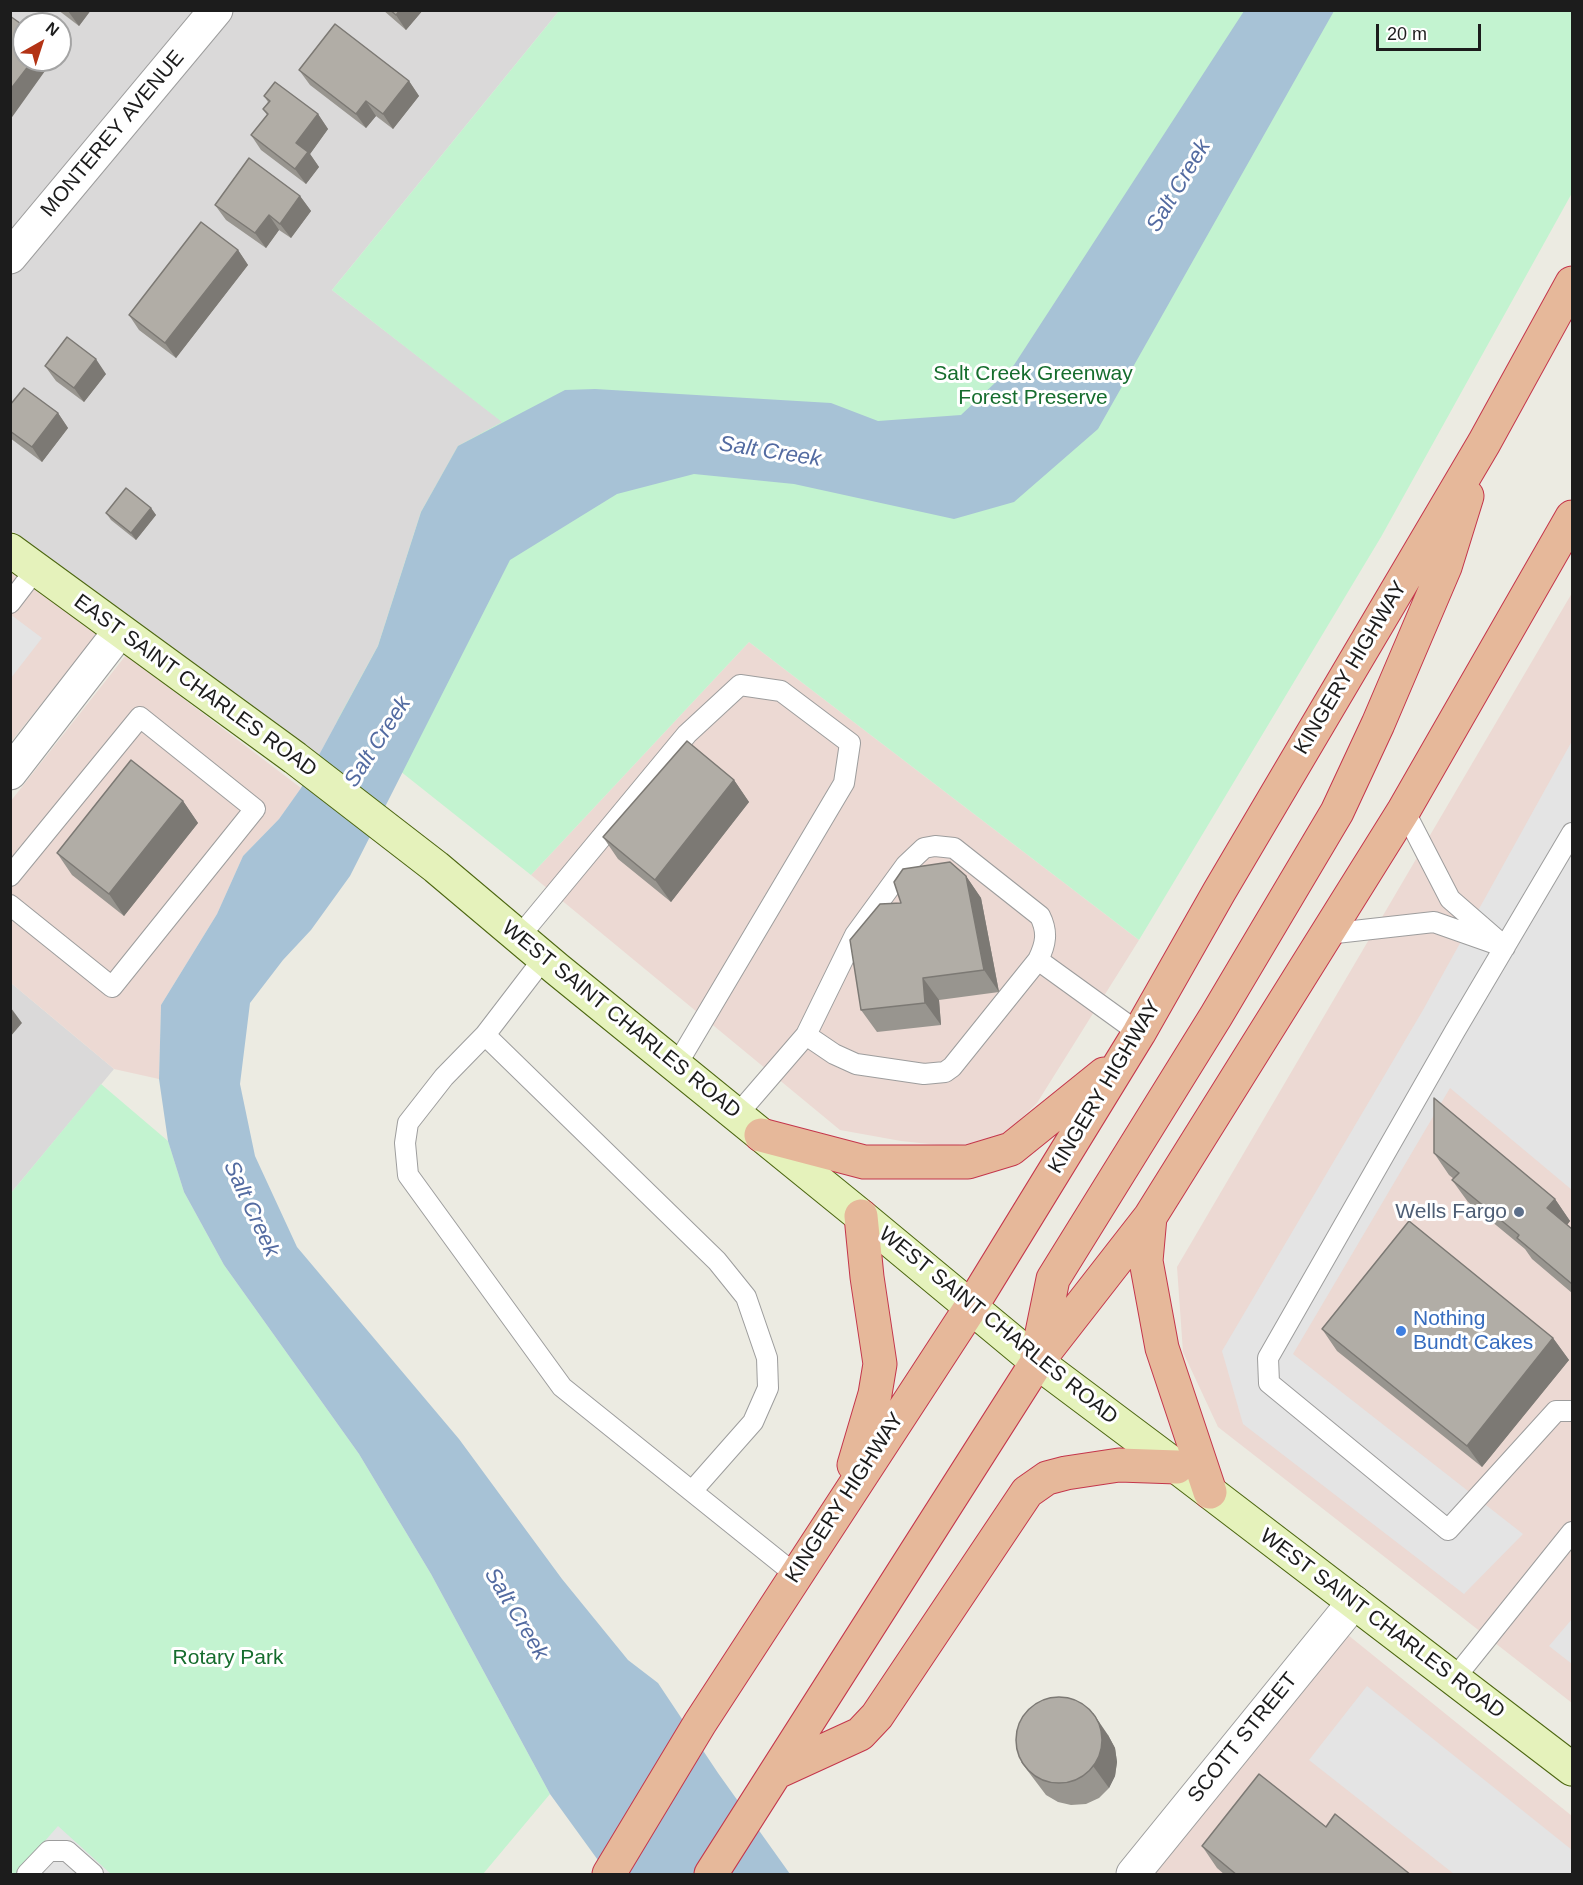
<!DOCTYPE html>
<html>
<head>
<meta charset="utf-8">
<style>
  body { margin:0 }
  #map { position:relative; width:1583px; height:1885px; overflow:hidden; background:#ecebe2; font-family:Helvetica,sans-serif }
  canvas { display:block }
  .frame { position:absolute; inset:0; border:12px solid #1c1c1c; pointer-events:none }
  .north { position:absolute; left:12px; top:12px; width:60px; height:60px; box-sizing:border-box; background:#fff; border:2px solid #a4a4a4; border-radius:50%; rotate:39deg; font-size:16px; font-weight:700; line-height:24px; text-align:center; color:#1c1c1c }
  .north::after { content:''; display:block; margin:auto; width:21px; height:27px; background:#b33315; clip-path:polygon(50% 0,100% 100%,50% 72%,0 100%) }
  .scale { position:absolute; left:1376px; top:24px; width:105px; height:27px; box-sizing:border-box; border:3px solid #1c1c1c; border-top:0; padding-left:8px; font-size:18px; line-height:21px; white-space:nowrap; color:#1c1c1c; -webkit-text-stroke:4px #fff; paint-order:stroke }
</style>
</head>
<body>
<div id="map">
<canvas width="1583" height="1885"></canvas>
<div class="frame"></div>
<div class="north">N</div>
<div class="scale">20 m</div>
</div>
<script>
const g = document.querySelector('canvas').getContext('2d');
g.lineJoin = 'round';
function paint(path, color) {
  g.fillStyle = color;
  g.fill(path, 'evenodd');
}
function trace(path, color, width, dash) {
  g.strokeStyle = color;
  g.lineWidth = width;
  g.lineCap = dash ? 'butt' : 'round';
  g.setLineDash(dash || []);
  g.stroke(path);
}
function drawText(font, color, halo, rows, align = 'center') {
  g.font = font + ' Helvetica,sans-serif';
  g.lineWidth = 6;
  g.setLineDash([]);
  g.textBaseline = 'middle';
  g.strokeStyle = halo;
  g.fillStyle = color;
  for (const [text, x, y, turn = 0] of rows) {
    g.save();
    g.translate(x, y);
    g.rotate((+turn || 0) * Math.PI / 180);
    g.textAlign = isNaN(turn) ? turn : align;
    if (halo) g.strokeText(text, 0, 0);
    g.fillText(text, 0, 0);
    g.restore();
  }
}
paint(new Path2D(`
  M11,11h548l-227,279 171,132 -45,25 -37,65 -43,134 -59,109 -308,-225zM24,24h36v36h-36z
  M11,983l103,86 -103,124z`), '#dad9d9');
paint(new Path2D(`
  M11,571l86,63 -86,108z
  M1572,593v1110l-354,-276 -35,-75 -6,-85z
  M749,642l390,298 -102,163 -38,37 -50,6 -48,-5 -61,-11 -309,-255z
  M126,655l175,133 -22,31 -36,37 -26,58 -56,91 -2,74 -45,-10 -103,-86 -1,-181z
  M1348,1635l224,181v58h-418z`), '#ecd9d3');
paint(new Path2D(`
  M559,11h1013v182l-191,344 -242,403 -390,-298 -218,233 -194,-154 41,-75 43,-134 37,-66 44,-24 -170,-132z
  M101,1084l67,57 16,51 40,73 135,189 72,120 119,220 -67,80h-472v-681z`), '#c3f3d0');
paint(new Path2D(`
  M10,614l32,24 -31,40h-1z
  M1572,741v449l-122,-102 -157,266 230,180 -59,60 -221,-170 -21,-73 201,-341z
  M1572,1619v45l-23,-18z
  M1367,1686l205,164v24h-118l-145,-114z
  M58,1826l53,48h-95z`), '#e4e4e4');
paint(new Path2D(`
  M1244,11h90l-236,418 -84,73 -60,17 -160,-35 -100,-10 -77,20 -107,66 -160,316 -39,54 -28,30 -33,43 -10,81 15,72 42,91 162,192 103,140 66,81 30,23 60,90 72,101h-182l-58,-80 -119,-220 -72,-120 -135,-189 -40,-73 -16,-51 -9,-62 2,-74 56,-91 26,-58 36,-37 22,-31 77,-142 43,-134 37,-66 107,-56 30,-1 236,14 47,18 83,-6 53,-50z`), '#a7c2d6');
const service = new Path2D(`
  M10,603l26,-34
  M1404,810l46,89 46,40
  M1572,833l-117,198 -187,327 1,25 179,147 108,-119h16
  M10,876l130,-159 115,92 -143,178 -102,-82
  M1327,934l107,-12 71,25
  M519,937l168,-203 53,-49 41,6 69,52 -6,40 -168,283
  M544,958l-59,77 -41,42 -36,46 -3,20 3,32 154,212 234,188
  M1038,960l101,73
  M485,1035l232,226 29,36 21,61 1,30 -15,34 -60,68
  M737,1115l69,-80 49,-100 51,-70 18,-17 11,-2 19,2 86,68c8,16 6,28 -2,44l-86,107 -7,5 -21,2 -68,-10 -22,-10 -28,-19
  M1454,1679l118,-147
  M27,1874l22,-23h18l26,23`);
const minor = new Path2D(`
  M10,257l206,-247
  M10,773l110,-142
  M1133,1874l221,-272`);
const secondary = new Path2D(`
  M10,550l285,208 141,109 121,102 304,247 176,146 140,105 395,302`);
const trunk = new Path2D(`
  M761,1135l103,27h104l43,-13 93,-75
  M1150,1217l-4,44 16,87 48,144
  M1037,1357l16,-78 163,-263 121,-204 41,-88 67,-157 22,-71
  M854,1465l21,-71 5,-30 -13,-87 -6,-61
  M777,1772l83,-38 17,-18 150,-224 20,-14 19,-5 53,-8 58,2
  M609,1874l91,-151 271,-416 168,-274 80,-141 265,-449 88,-160
  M711,1874l326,-512 113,-145 254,-407 168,-293`);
trace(service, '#9d9d9d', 22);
trace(minor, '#9d9d9d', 35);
trace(secondary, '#4c6610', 35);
trace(trunk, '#c4364b', 35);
trace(service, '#fff', 20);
trace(minor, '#fff', 33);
trace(secondary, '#e5f2bb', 33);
trace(trunk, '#e6b89a', 33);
paint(new Path2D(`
  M58,10h33l-12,16z
  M383,10h40l-17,20z
  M299,70l110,11 10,15 -26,33 -17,-13 -10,12 -56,-43z
  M264,96l54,18 10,15 -18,25 9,13 -13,17 -45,-34 -10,-15 16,-20 -4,-6 5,-7z
  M300,196l11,15 -20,27 -12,-8 -13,18 -40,-28 -11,-15z
  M238,250l10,15 -72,93 -37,-28 -10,-15z
  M45,366l61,8 -22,28 -28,-21z
  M10,405l48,8 10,15 -26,34 -32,-24z
  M151,508l5,7 -20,25 -25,-20 -5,-7z
  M734,780l15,22 -78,100 -53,-43 -15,-22z
  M183,801l15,22 -74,93 -52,-41 -15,-22z
  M966,876l15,22 18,94 -60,8 2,25 -64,7 -16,-22 40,-107z
  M1434,1153l121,46 15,22 -3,4 5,4v64l-40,-34 -7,-10 -57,-47 -16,-22 2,-1 -5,-4z
  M1322,1329l231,9 16,22 -87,107 -145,-116z
  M1108,1735l7,13 2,14 -2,14 -6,12 -10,10 -13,6 -15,1 -13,-3 -12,-7 -25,-33z
  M1326,1827l85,48h-186l-8,-7 -15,-22z`), '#98958f');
paint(new Path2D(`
  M69,10h22l-12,16 -11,-15z
  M400,10h23l-17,20 -10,-15z
  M33,60h15l-5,7 2,4 -35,49v-30z
  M409,81l10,15 -26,33 -10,-15z
  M366,101l10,15 -10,12 -10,-14z
  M318,114l10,15 -18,25 9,13 -13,17 -11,-15 1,-26z
  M300,196l11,15 -20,27 -11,-14z
  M269,215l10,15 -13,18 -11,-15z
  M238,250l10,15 -72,93 -11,-15z
  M96,359l10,15 -22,28 -10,-14z
  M58,413l10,15 -26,34 -10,-15z
  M151,508l5,7 -20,25 -5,-7z
  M734,780l15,22 -78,100 -16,-22z
  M183,801l15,22 -74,93 -15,-22z
  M966,876l15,22 18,94 -15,-22z
  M923,978l16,22 2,25 -16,-22z
  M11,1008l11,15 -12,14v-28z
  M1555,1199l15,22 -7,9 -16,-22z
  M1553,1338l16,22 -87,107 -15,-21z
  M1093,1713l15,22 7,13 2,14 -2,14 -6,12 -16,-22z`), '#7c7974');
const building = new Path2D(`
  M390,10h10l-4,5z
  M10,16l14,10v34h9l-23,30z
  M335,24l74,57 -26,33 -17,-13 -10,13 -57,-44z
  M275,82l43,32 -22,29 12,9 -13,17 -44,-34 17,-21 -5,-5 7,-8 -6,-5z
  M249,158l51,38 -20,28 -11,-9 -14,18 -40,-28z
  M201,222l37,28 -73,93 -36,-28z
  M67,337l29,22 -22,29 -29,-22z
  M24,388l34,25 -26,34 -22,-16v-26z
  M126,488l25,20 -20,25 -25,-20z
  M687,741l47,39 -79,100 -52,-43z
  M131,760l52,41 -74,93 -52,-41z
  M950,862l16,14 18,94 -61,8 2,25 -64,7 -11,-70 30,-36 21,-1 -7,-21 9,-13z
  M1434,1098l121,101 -8,9 25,21v55l-55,-46 2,-3 -67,-55 7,-7 -25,-20z
  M1409,1221l144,117 -86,108 -145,-117z
  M1016 1740a43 43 0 1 1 86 0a43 43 0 1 1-86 0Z
  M1259,1774l67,53 9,-13 76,61h-174l-35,-29z`);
paint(building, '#b1ada6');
trace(building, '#7c7974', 1.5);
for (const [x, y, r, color] of [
  [1519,1212,6,"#5c6f8a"],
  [1401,1331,6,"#3f7fe0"]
]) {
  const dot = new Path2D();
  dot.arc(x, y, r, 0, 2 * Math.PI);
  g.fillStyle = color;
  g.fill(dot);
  trace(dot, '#fff', 2);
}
drawText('21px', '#1c1c1c', '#fff', [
  ["MONTEREY AVENUE",113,134,-50],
  ["KINGERY HIGHWAY",1351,668,-59],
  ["EAST SAINT CHARLES ROAD",195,686,36],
  ["WEST SAINT CHARLES ROAD",621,1020,39],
  ["KINGERY HIGHWAY",1105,1087,-59],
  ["WEST SAINT CHARLES ROAD",998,1326,39],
  ["KINGERY HIGHWAY",845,1498,-57],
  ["WEST SAINT CHARLES ROAD",1382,1624,37],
  ["SCOTT STREET",1243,1738,-51]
]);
drawText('21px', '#166d2e', '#fff', [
  ["Salt Creek Greenway",1033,374],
  ["Forest Preserve",1033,398],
  ["Rotary Park",228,1658]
]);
drawText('21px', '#4e5e75', '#fff', [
  ["Wells Fargo",1507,1212]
], 'right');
drawText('21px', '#366cbe', '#fff', [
  ["Nothing",1413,1319],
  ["Bundt Cakes",1413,1343]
], 'left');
drawText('italic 22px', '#536ba1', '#fff', [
  ["Salt Creek",1179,186,-59],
  ["Salt Creek",770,452,9],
  ["Salt Creek",378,742,-57],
  ["Salt Creek",251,1209,65],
  ["Salt Creek",516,1614,59]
]);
</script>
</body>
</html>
